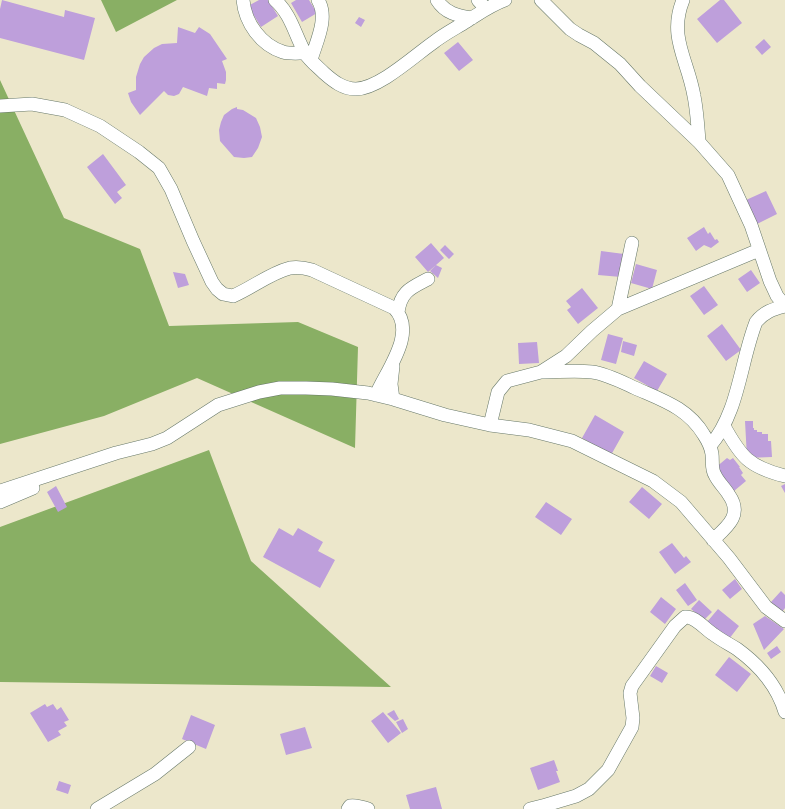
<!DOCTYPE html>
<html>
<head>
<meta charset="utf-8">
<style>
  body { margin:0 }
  canvas { display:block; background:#ece7cb }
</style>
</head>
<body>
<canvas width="785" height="809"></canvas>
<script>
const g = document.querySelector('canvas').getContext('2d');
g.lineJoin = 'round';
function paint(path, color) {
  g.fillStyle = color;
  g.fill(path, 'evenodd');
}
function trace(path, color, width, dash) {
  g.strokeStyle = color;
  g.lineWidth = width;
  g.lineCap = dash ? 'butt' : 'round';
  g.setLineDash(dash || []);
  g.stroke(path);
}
paint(new Path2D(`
  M101,0h76l-61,32z
  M0,80l64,138 76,31 29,77 129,-4 60,25 -3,101 -158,-70 -93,38 -104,28z
  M209,450l42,111 140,126 -391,-5v-155z`), '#89af64');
paint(new Path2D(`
  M2,0l62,17 1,-7 30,8 -11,42 -84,-22v-29z
  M259,0h9l10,16 -17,11 -13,-21z
  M296,0h13l8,13 -15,9 -11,-19z
  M720,0h4l18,23 -25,20 -20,-24z
  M359,17l6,3 -4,7 -6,-4z
  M178,27l17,6 4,-6 11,7 17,25 -5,2 4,11v8l-1,4 -8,-1v6l-8,-1 -2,8 -24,-9 -4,7 -5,2 -6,-1 -4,-4 -24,24 -9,-13 -3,-9 8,-3v-13l4,-13 4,-7 10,-9 8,-4 15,-1z
  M764,39l7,8 -9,8 -7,-8z
  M458,42l15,18 -14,11 -15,-18z
  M237,107v2l6,1 13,8 4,9 2,10 -4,11 -6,9 -8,1 -10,-1 -14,-16 -1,-11 2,-8 3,-7 8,-6z
  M103,154l23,31 -9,7 5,6 -7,6 -28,-37z
  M766,191l11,23 -20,10 -11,-24z
  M704,227l4,7 2,-2 5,8 2,-1 2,3 -8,6 -7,-3 -8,6 -9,-13z
  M431,243l13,15 -16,14 -13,-15z
  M445,245l9,9 -5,5 -9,-9z
  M601,251l23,3 -3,23 -23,-2z
  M636,264l21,6 -5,19 -21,-6z
  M436,265l6,3 -4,10 -8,-7z
  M751,270l9,13 -13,9 -9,-13z
  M173,272l12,2 4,11 -11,3z
  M704,286l14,19 -14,10 -14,-19z
  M582,288l16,20 -20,16 -11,-14 4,-3 -5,-6z
  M722,324l19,26 -15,11 -19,-25z
  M608,334l15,4 -7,26 -15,-4z
  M623,341l14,4 -3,11 -13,-4z
  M537,342l2,21 -20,1 -1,-21z
  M644,361l23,13 -10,17 -23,-13z
  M595,415l29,17 -13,23 -29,-17z
  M745,421h8v7h1v2h3v2h5v2h6v7h3l1,16 -25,1z
  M727,458l3,2 3,-2 7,9h-1l4,6 -2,2 5,6 -12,10 -19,-23z
  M785,484v9l-4,-7z
  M56,486l11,21 -9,5 -11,-20z
  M642,487l20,17 -13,15 -20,-17z
  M546,502l26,17 -11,16 -26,-18z
  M279,528l14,8 5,-8 25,14 -5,9 17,9 -15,28 -57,-31z
  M672,543l12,15 2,-2 5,6 -16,12 -16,-22z
  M735,579l7,10 -12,10 -8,-9z
  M685,583l12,17 -9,6 -12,-16z
  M781,591l4,4v13l-3,4 -11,-10z
  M661,597l15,12 -11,15 -15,-12z
  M699,600l13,12 -8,8 -13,-11z
  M718,609l21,17 -10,13 -22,-17z
  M765,616l19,13 -20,21 -11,-26z
  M777,646l4,6 -10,7 -4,-6z
  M729,657l22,17 -14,18 -22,-17z
  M656,666l12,7 -6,10 -12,-7z
  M45,704l2,3 6,-3 4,6 4,-3 8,13 -5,2 3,4 -9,5 3,4 -13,7 -18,-29z
  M394,710l5,9 -4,2 -8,-7z
  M383,712l18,21 -13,10 -17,-22z
  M191,715l24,10 -9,24 -24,-10z
  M403,719l5,10 -6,4 -6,-11z
  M305,727l7,21 -26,7 -6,-21z
  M554,760l4,11h-2l4,11 -22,8 -8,-22z
  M59,781l12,4 -3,9 -12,-4z
  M436,787l6,22h-32l-4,-14z`), '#be9fdb');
const minor = new Path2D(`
  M243,0c2,23 18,45 40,52 7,2 15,1 22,1
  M275,0c16,14 20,35 30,53 4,7 13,14 19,20 9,8 19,16 32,16 24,-1 58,-33 78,-47 10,-8 22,-14 33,-21 13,-8 24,-16 38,-21
  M437,0c8,13 21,16 35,18
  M478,0l8,9
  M541,0l29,29 9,6 15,8 26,21 20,22 59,56 29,33 23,50 19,56 7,15 8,10
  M683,0c-15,37 5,60 11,96 3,15 4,31 5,46
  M311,60c5,-18 18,-42 7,-60
  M0,106l32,-2 33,6 35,16 39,26 20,16 12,21 22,52 19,41 5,7 6,5 10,2c19,-8 37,-23 57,-28 7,-1 15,0 22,2l82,38c24,24 -8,63 -18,87
  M618,309l14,-66
  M398,312c3,-21 13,-24 30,-33
  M393,366l-2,18 2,15
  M541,372c17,0 34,-2 51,0 15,2 30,10 43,16 27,12 53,20 69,47 4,6 7,12 8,19 1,7 -1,15 3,21 3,7 10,13 14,20 14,20 -2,32 -16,45
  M490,425l8,-33 9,-11 34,-9 25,-16 26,-25 26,-22 141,-59
  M724,426c17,31 25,41 61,50
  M710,446c29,-34 30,-83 46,-124 8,-10 17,-13 29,-16
  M0,491l116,-38 36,-9 15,-6 51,-33 41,-13 21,-4h26l26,1 36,4 25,6 52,16 45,10 39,5 43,11 81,40 28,21 48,56 37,49 19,14
  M0,502l33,-14
  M97,809l58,-35 34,-27
  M348,809l2,-3c6,-1 12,1 18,3
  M530,809l16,-4
  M548,809l-2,-4 30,-9 13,-7 19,-19 24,-43 1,-9 -3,-25 2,-7 43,-60 10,-9c10,-1 20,12 28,17 8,6 16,10 24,15 22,16 40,36 48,63`);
trace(minor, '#677869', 14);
trace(minor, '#fff', 13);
</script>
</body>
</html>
